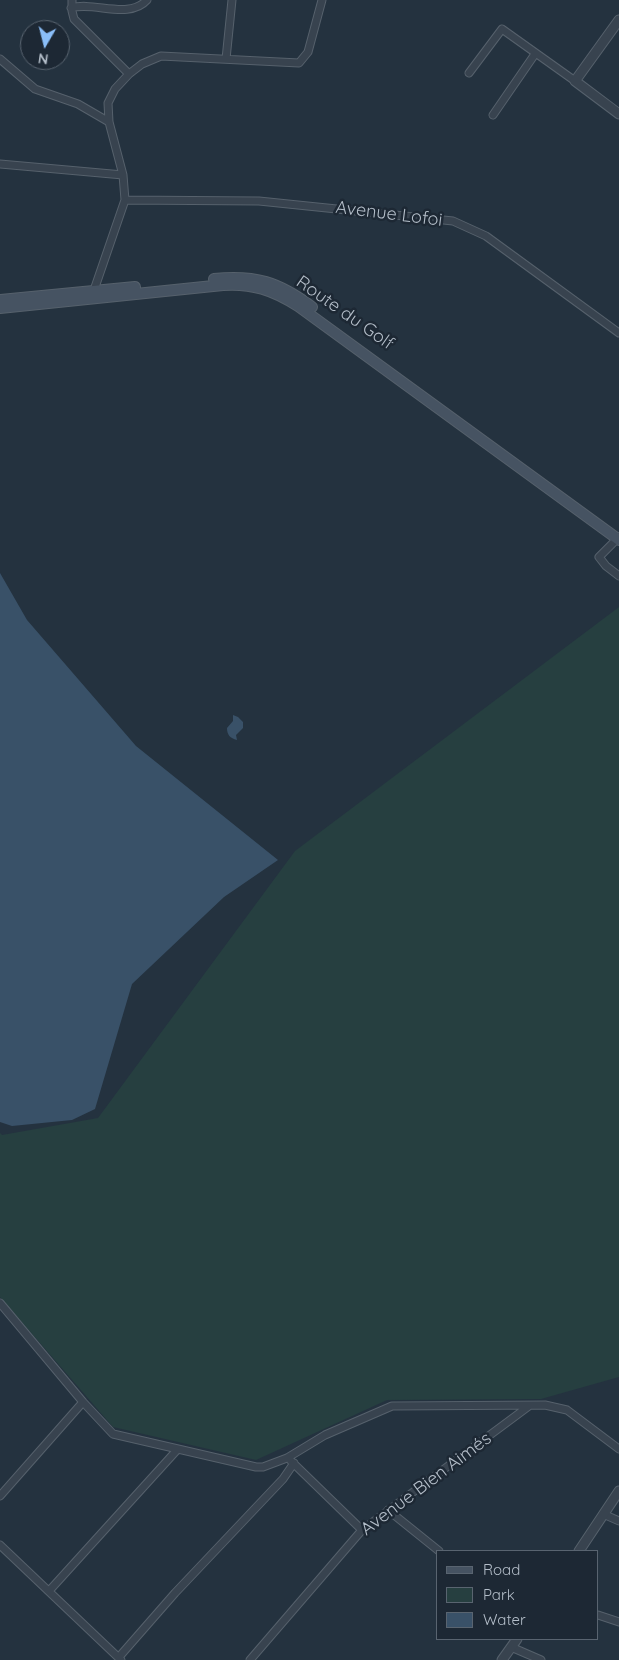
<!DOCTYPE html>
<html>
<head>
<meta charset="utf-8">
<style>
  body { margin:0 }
  #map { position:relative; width:619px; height:1660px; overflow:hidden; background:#24323f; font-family:Quicksand,sans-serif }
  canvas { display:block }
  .legend { position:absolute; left:436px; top:1550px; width:162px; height:90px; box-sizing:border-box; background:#1d2834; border:1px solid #596470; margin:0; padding:6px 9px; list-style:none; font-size:15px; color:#b4bec9 }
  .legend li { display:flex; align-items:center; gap:10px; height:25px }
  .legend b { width:25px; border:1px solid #596470 }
  .north { position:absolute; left:20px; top:20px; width:50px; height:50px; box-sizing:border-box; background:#1d2834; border:1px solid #596470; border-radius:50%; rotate:188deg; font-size:14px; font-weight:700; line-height:20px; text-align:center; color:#b4bec9 }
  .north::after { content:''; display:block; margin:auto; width:18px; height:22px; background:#8abef8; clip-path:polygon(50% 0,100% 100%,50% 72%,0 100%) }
</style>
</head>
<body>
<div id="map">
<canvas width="619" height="1660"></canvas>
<ul class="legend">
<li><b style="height:6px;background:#465362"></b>Road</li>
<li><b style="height:14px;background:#263f40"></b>Park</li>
<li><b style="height:14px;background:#395168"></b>Water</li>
</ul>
<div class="north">N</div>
</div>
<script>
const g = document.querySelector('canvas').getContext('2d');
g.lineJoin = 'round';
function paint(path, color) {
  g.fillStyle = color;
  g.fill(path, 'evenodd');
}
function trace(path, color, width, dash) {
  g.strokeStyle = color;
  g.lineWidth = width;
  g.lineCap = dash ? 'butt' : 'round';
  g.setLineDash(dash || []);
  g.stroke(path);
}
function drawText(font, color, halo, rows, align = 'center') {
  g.font = font + ' Quicksand,sans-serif';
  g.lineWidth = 5;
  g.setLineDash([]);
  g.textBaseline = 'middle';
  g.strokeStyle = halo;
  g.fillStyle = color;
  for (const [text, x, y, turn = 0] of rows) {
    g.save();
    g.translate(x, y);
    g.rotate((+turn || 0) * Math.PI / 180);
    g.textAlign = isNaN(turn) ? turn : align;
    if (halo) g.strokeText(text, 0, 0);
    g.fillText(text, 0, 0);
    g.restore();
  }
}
paint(new Path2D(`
  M619,607v770l-78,22 -154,1 -131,60 -143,-33 -113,-130v-164l2,2 96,-17 197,-267z`), '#263f40');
paint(new Path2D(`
  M0,573l27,47 109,126 142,114 -54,37 -92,87 -37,125 -23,11 -60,6 -12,-4z
  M233,715l5,2 5,5v6l-7,7 1,5c-7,-2 -10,-5 -10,-12l6,-7z`), '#395168');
const minor = new Path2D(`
  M72,0v11l2,8 55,55
  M71,8c23,-7 58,12 76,-8
  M0,59l35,30 43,15 31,18
  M226,59l6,-59
  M469,73l33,-44 73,52
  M493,115l42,-61
  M0,164l123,11
  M125,200l134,1 194,20 33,15 133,97
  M93,293l32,-93 -2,-25 -14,-53 -1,-19 7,-14 14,-15 13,-10 19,-8 138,7 9,-11 14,-52
  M619,537l-20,20 7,9 13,10
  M0,1303l83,99 30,32 143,33h7l24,-9 38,-23 67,-29 153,-1 22,5 52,39
  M291,1461l71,69
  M0,1496l83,-94
  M388,1510l51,41
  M603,1514l16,7
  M0,1545l121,115
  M49,1591l128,-141
  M598,1615l21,7
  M511,1647l30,13
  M119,1657l56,-64 108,-114 11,-16
  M250,1660l112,-130 167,-124`);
const tertiary = new Path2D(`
  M619,20l-44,61 44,33
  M579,1551l40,-60
  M502,1660l15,-21`);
const secondary = new Path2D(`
  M214,279c42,-4 64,3 98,28
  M0,300l135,-13
  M0,308l223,-23c29,-2 50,5 75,21l321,234`);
trace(minor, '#56616c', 9);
trace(tertiary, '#56616c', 11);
trace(secondary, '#56616c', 12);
trace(minor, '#38434f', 7);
trace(tertiary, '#38434f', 9);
trace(secondary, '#465362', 10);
drawText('18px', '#b4bec9', '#1d2834', [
  ["Avenue Lofoi",389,214,7],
  ["Route du Golf",345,313,35],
  ["Avenue Bien Aimés",426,1484,-37]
]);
</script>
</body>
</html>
